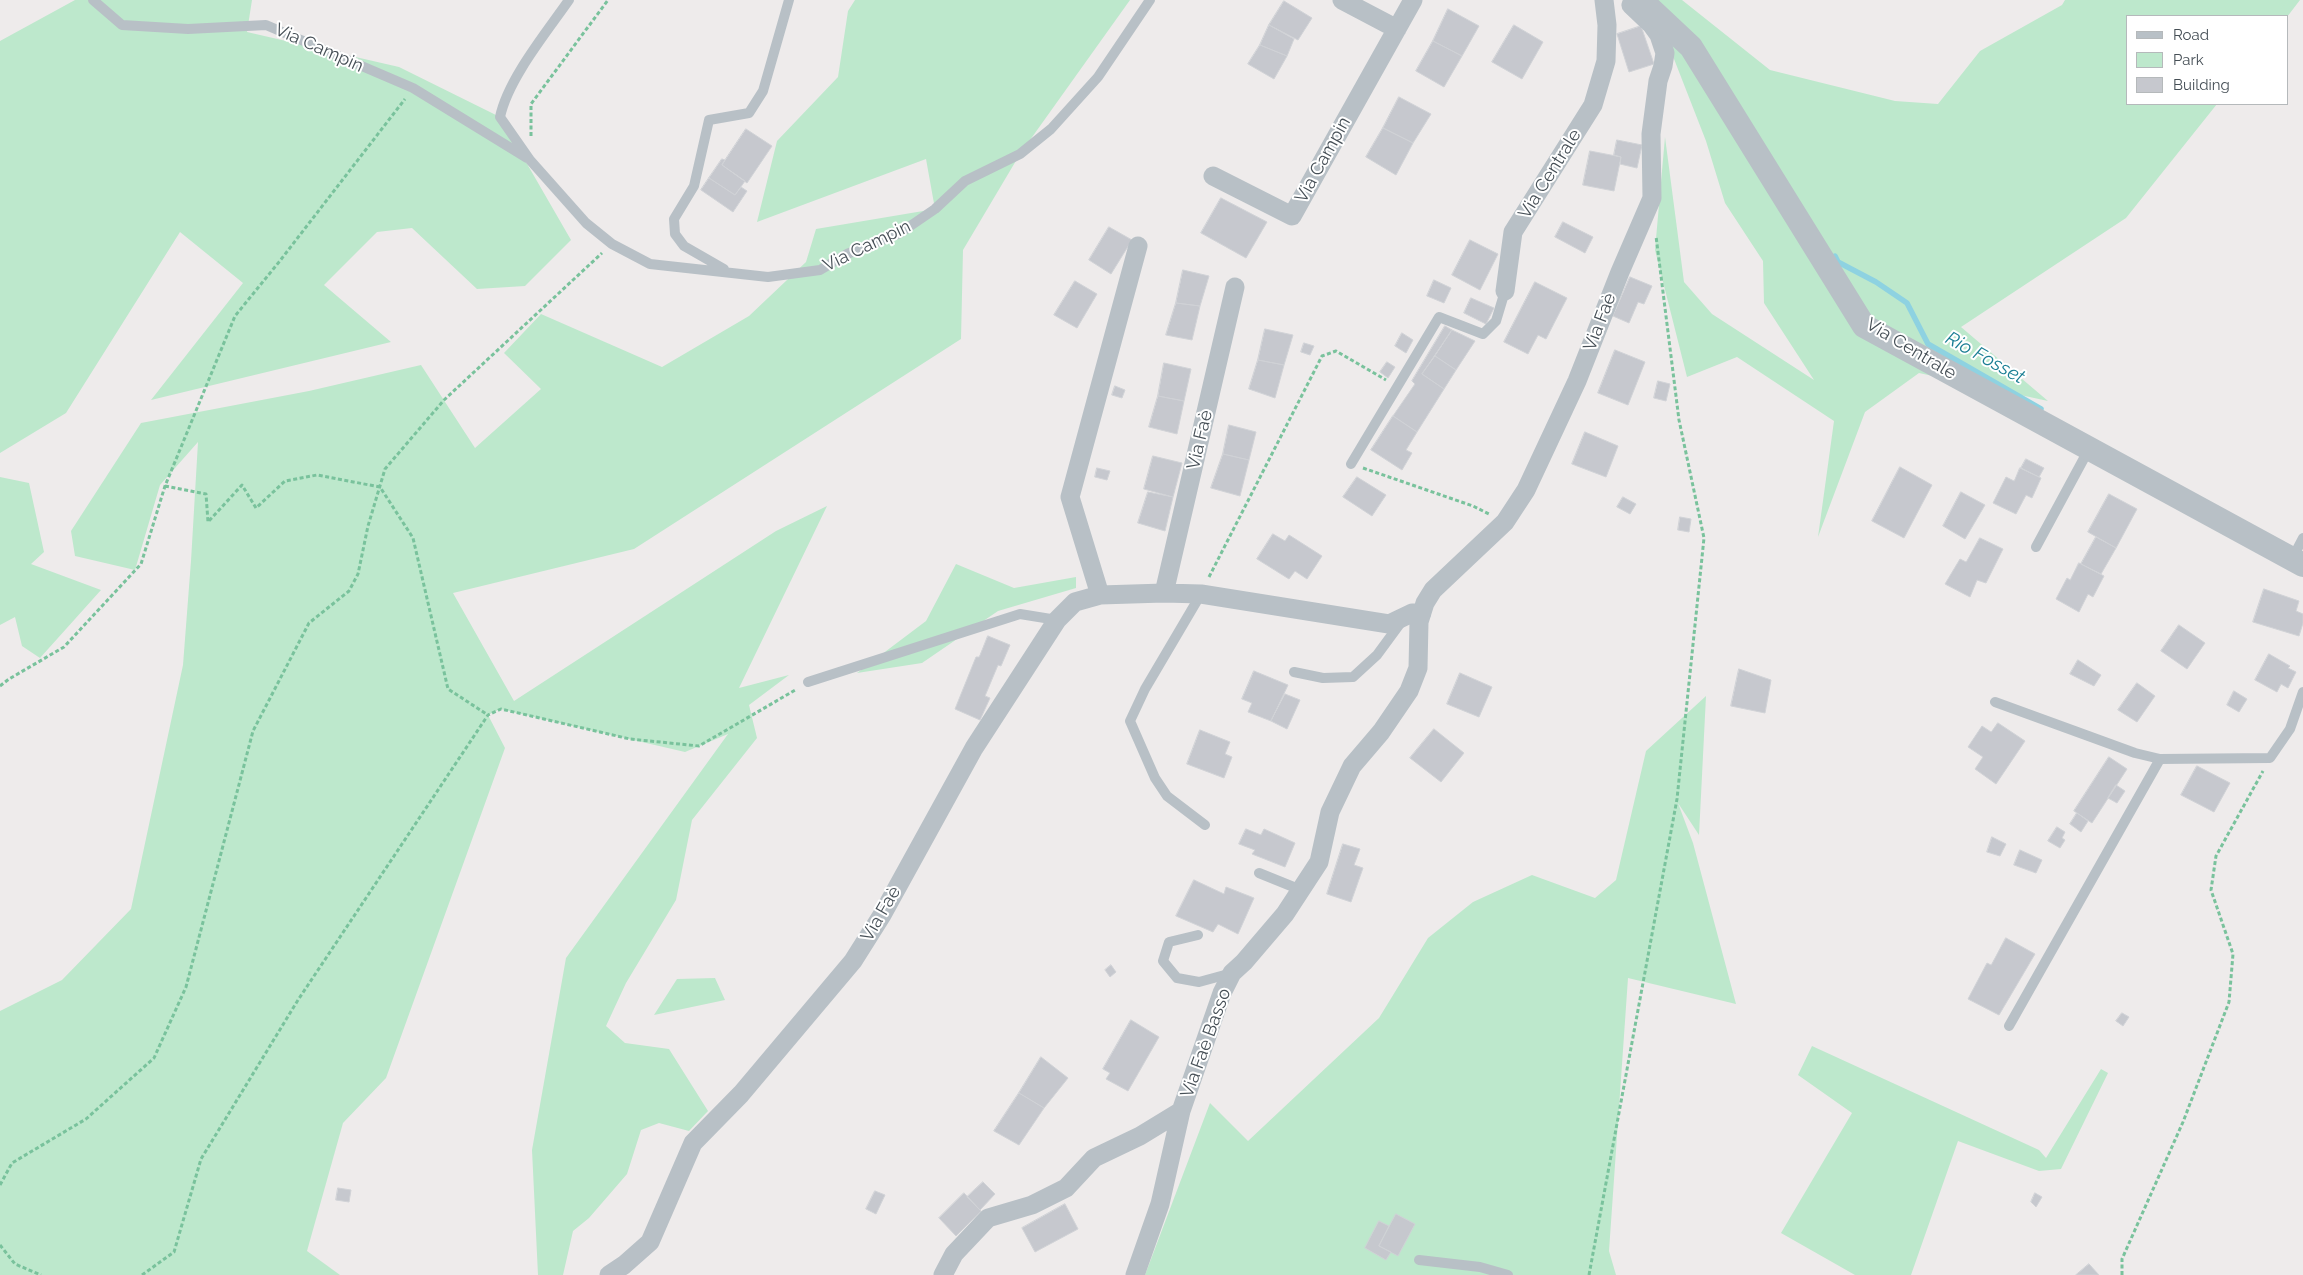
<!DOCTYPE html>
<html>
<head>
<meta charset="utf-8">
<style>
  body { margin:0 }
  #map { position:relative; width:2303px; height:1275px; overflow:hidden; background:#eeebeb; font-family:Raleway,sans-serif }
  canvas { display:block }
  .legend { position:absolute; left:2126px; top:15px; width:162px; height:90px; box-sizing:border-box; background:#fff; border:1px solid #b5b9bb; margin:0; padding:6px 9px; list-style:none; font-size:15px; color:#464f56 }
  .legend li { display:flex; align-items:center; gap:10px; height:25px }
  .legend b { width:25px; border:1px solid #b5b9bb }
</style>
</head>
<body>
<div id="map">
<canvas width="2303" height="1275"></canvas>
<ul class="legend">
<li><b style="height:6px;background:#b8c0c6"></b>Road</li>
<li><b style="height:14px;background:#bde8cc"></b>Park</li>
<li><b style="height:14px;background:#c6c8ce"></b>Building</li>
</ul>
</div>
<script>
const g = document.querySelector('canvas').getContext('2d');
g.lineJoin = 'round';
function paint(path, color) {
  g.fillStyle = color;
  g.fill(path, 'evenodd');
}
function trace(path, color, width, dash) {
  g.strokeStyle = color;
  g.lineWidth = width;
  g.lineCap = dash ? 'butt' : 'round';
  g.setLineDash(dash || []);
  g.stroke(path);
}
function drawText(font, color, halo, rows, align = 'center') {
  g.font = font + ' Raleway,sans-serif';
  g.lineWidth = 4;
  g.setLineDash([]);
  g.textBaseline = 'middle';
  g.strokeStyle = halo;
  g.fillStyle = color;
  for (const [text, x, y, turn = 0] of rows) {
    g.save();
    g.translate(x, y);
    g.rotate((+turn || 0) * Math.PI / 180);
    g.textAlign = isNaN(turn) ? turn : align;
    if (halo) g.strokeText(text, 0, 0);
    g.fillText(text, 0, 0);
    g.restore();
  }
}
paint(new Path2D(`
  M75,0h177l-5,32 152,35 101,50 71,123 -46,46 -48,3 -65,-61 -35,4 -53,53 67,57 -240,58 92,-117 -63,-51 -114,181 -66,40v-412z
  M855,0h275l-110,154 -57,96 -2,89 -327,210 -181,44 61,108 262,-170 51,-25 -88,182 50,-13 -40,30 8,33 -65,82 -16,80 -50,83 -20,43 19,17 44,6 39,62 -19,20 -30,-8 -18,7 -14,44 -38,44 -16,13 -10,44h-25l-6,-125 34,-192 162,-224 -43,18 -185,-43 -12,6 17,33 -119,330 -43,45 -36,128 33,24h-340v-264l62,-31 69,-71 52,-244 8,-104 7,-119 -38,43 -25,85 -60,-14 -4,-25 70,-108 168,-32 112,-26 54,83 66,-59 -37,-36 37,-39 121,53 87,-51 57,-54 10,-33 119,-20 -9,-50 -169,63 20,-81 61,-64 10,-66z
  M1651,0h31l88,70 125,31 43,3 42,-53 82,-46 3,-5h235l-13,17 -160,-1v88h90l-91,114 -165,109 87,74 -129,-28 -54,39 -47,125 16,-116 -97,-64 -50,20 -32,-127 10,-113 19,145 28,32 102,66 -50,-77 -1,-42 -38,-58 -19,-62z
  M0,477l29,6 15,69 -13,12 70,26 -61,68 -18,-12 -7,-29 -15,8z
  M956,564l58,24 62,-11v11l-78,23 -76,52 -65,10 69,-52z
  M1706,696l-7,139 -21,-32 15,40 43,161 -108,-26 -19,273 7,24h-471l65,-172 38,38 131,-123 49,-80 45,-36 59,-27 63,23 21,-18 30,-129z
  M715,978l10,22 -71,15 23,-36z
  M1812,1046l227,104 7,8 55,-89 7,4 -47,96 -22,2 -81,-30 -47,134h-56l-74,-42 71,-120 -54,-38z`), '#bde8cc');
trace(new Path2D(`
  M1835,256l3,6 38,20 31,21 21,41 113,65`), '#8ed2e1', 5.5);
const building = new Path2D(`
  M1284,1l28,17 -14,22 -29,-15z
  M1448,9l31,17 -17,30 -29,-15z
  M1269,25l25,14 -7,17 -27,-11z
  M1514,25l29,17 -21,37 -30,-17z
  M1641,26l13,38 -25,8 -12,-38z
  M1433,41l29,15 -18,31 -28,-16z
  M1260,45l27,11 -13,23 -26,-15z
  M1399,97l32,17 -18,29 -30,-15z
  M1383,128l30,15 -17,32 -30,-18z
  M746,129l26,17 -25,37 -25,-18z
  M1617,140l25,5 -5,23 -17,-4 1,-7 -7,-2z
  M1590,151l31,6 -7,34 -31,-6z
  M722,159l3,1 -3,5 23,16 -10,14 -26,-17z
  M709,178l26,17 6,-8 6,4 -14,21 -32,-22z
  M1221,198l46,24 -21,36 -45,-25z
  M1563,222l30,15 -8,16 -30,-16z
  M1109,227l23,13 -21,34 -22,-14z
  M1470,240l28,14 -18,36 -28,-15z
  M1183,270l26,6 -9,30 -24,-3z
  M1630,277l22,9 -8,18 -6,-2 -9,21 -16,-7z
  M1434,280l17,8 -7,15 -17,-7z
  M1075,281l22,13 -20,34 -23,-13z
  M1535,282l32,16 -21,41 -8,-4 -10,19 -24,-12z
  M1471,298l23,10 -8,16 -22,-11z
  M1176,303l24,3 -8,34 -26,-5z
  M1445,326l7,4 -30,44 22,15 -27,43 -24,-16 22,-32 -3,-3z
  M1265,329l28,6 -9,30 -26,-5z
  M1452,330l23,11 -19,29 -21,-14z
  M1402,333l11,7 -7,13 -11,-7z
  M1304,343l10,3 -4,9 -9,-3z
  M1615,350l30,12 -17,43 -30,-12z
  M1435,356l21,14 -12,19 -22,-15z
  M1258,360l26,5 -9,33 -26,-9z
  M1387,362l8,5 -7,11 -8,-6z
  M1164,363l27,6 -7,32 -26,-5z
  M1658,381l12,3 -4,17 -12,-3z
  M1115,386l10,4 -3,8 -10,-3z
  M1158,396l26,5 -7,33 -28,-7z
  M1393,416l24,16 -11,18 6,3 -10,17 -31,-20z
  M1229,425l27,7 -7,28 -26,-6z
  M1585,432l33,14 -12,31 -34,-13z
  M1223,454l26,6 -9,36 -29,-8z
  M1153,456l29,7 -9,34 -29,-8z
  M2026,459l18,9 -5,9 -18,-9z
  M1900,467l32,18 -28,53 -32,-17z
  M1097,468l13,3 -3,9 -12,-3z
  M2020,468l21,10 -9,20 -6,-3 -10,19 -23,-11 13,-26 8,4z
  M1357,477l29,18 -14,21 -29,-19z
  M1148,492l25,5 -8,34 -27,-8z
  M1961,492l24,13 -20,34 -22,-13z
  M2109,494l28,15 -21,39 -28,-16z
  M1623,497l13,7 -6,10 -13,-7z
  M1680,517l11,2 -2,13 -11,-2z
  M1273,534l12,7 4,-6 33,21 -15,23 -12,-8 -6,8 -32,-20z
  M2096,537l20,11 -15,26 -20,-10z
  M1980,538l23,11 -17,34 -9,-3 -7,17 -25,-13 15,-25 6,3z
  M2079,563l25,13 -11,21 -5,-3 -9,18 -23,-13 11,-21 3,2z
  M2264,589l35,12 -3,10 7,3v9l-4,13 -46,-14z
  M2179,625l26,18 -18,26 -26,-18z
  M988,636l22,9 -9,21 -3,-1 -13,31 5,2 -10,22 -25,-11 21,-52h3z
  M2269,654l21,12 -2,2 8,4 -8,16 -7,-4 -4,8 -22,-12z
  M2078,660l23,15 -7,11 -24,-12z
  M1739,669l32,11 -6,33 -34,-7z
  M1254,671l34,14 -17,36 -23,-9 4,-9 -10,-4z
  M1460,673l32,14 -13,30 -32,-13z
  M2137,683l18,13 -18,26 -19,-12z
  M2234,691l13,8 -8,13 -12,-7z
  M1285,694l15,6 -13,29 -16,-8z
  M1998,723l27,18 -29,43 -21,-15 8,-12 -15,-10 14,-21 9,6z
  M1434,729l30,24 -23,29 -31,-24z
  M1200,730l30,12 -5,12 7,3 -8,21 -37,-14z
  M2109,757l18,12 -35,54 -18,-12z
  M2197,766l33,17 -16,29 -33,-17z
  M2116,785l9,6 -8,12 -9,-5z
  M2077,813l11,8 -7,11 -11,-8z
  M2057,827l8,5 -3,6 3,2 -5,8 -12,-7z
  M1246,829l15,6 3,-6 31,14 -10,24 -33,-13 3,-4 -16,-6z
  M1992,837l14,7 -6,12 -13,-4z
  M1343,844l17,5 -6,16 9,3 -12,34 -24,-8z
  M2020,850l22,10 -6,13 -22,-8z
  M1194,880l30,14 2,-7 28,11 -16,36 -20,-10 -5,8 -37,-16z
  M2006,938l29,16 -36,61 -31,-16 19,-36 4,2z
  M1111,965l5,7 -6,5 -5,-7z
  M2122,1013l7,4 -6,9 -7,-5z
  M1131,1020l28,17 -31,54 -22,-12 4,-6 -7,-4z
  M1041,1057l27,21 -24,30 -25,-15z
  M1019,1093l25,15 -25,37 -25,-14z
  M983,1182l12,12 -15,16 -13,-13z
  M338,1188l13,2 -2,12 -13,-2z
  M875,1191l10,4 -9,19 -10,-5z
  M964,1193l17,18 -25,25 -17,-18z
  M2035,1193l7,4 -6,10 -5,-5z
  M1065,1204l13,25 -43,23 -13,-24z
  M1396,1214l19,10 -17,32 -19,-10z
  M1379,1221l10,5 -10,20 12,6 -5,8 -21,-12z
  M2089,1264l10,11h-23z`);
paint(building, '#c6c8ce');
trace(building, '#d0d2d6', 1);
trace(new Path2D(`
  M531,136v-32l77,-104
  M1363,468l110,38 16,8
  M165,486l41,8 2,28 34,-37 14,23 29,-27 32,-6 63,12 33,51 35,151 40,26
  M1209,577l113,-221 14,-5 50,29
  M0,686l9,-7 55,-32 77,-83 24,-78 70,-170 44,-54 126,-163
  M0,1185l12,-22 74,-44 68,-61 32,-71 67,-256 56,-108 40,-32 9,-17 10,-48 17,-57 59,-69 158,-147
  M0,1245l15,19 26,11
  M142,1275l32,-23 27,-93 97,-159 190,-285 13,-6 129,30 69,7 98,-57
  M1589,1275l88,-476 27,-261 -25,-118 -23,-184
  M2122,1275v-16l61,-137 46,-120 4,-48 -22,-64 5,-34 47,-85`), '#79c29c', 3, [4, 2.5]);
trace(new Path2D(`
  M93,0l29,25 66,4 78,-4 147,63 114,70
  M569,0c-23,33 -61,79 -69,117l30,43 56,63 26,21 38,20 118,13 52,-7 27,-16 53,-21 35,-24 30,-28 55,-27 31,-25 47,-52 52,-77
  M724,269l-40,-23 -9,-12 -1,-15 20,-33 15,-66 40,-7 14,-22 26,-91
  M1351,464l88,-147 44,17 13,-13 9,-30
  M2036,547l53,-98
  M2292,559l11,-21
  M1201,594l-56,95 -15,32 25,57 12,18 38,29
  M1294,672l29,6 30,-1 24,-22 25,-34
  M808,682l212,-68 37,6
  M1995,702l140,51 25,6 110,-1 20,-29 13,-37
  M1259,873l42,17
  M1198,935l-29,7 -6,19 14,17 22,4 33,-9
  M2009,1026l151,-267
  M1419,1260l61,7 28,8`), '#b8c0c6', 10);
trace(new Path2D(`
  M1342,0l55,29
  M1213,176l79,40 121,-216
  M1505,291l8,-59 80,-127 13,-44 1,-36 -3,-25
  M1164,593l71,-306
  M1100,595l-30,-98 68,-251
  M609,1275l15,-10 26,-23 43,-99 48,-49 112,-133 29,-46 92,-167 83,-128 18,-18 25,-7 64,-2 37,1 188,30 23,-11h10
  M943,1275l11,-21 34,-36 44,-13 34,-17 28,-30 46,-22 41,-25
  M1135,1275l25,-71 21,-93 41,-118 10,-20 12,-11 41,-48 34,-52 11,-50 22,-46 29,-34 28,-41 9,-23 1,-46 6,-19 8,-13 72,-68 21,-32 51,-109 43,-109 32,-74 -1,-64 7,-53 5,-15 2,-13 -6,-18 -8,-11 -20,-19 2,-5`), '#b8c0c6', 19);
trace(new Path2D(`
  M1641,0l50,47 173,279 439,239`), '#b8c0c6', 24);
drawText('18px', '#464f56', '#fff', [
  ["Via Campin",319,48,24],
  ["Via Campin",1323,160,-61],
  ["Via Centrale",1550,174,-58],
  ["Via Campin",867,246,-26],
  ["Via Faè",1600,322,-69],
  ["Via Centrale",1911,349,31],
  ["Via Faè",1200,440,-77],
  ["Via Faè",881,914,-60],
  ["Via Faè Basso",1206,1043,-70]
]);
drawText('italic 19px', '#1a7e94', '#fff', [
  ["Rio Fosset",1985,358,29]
]);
</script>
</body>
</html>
